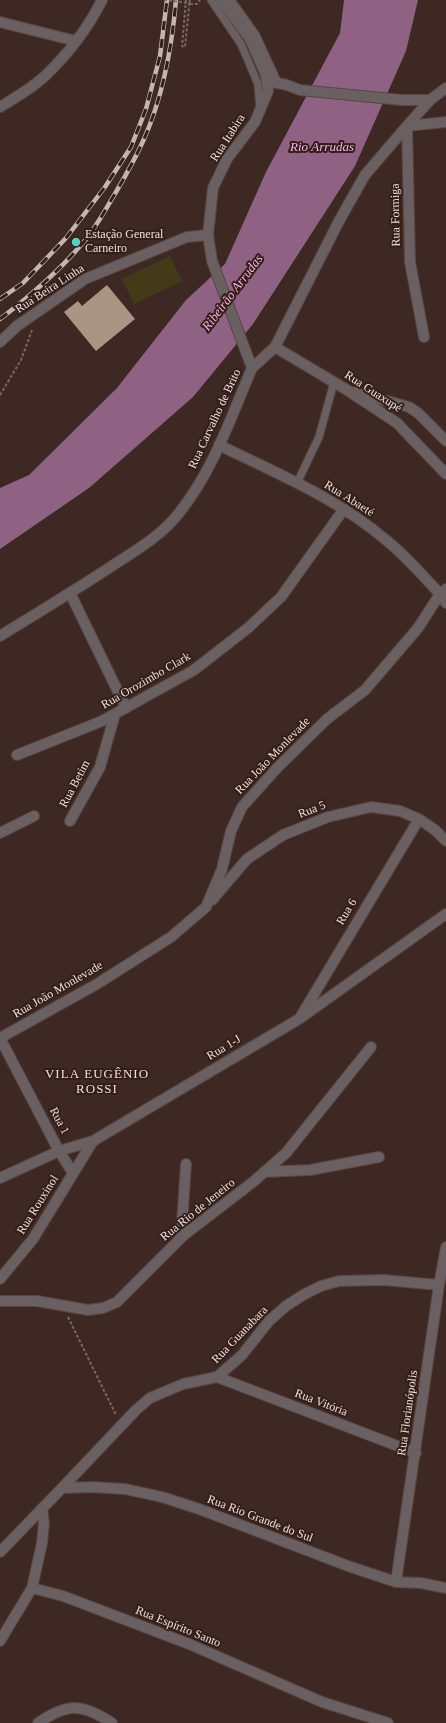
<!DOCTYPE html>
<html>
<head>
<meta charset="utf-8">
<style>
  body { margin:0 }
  canvas { display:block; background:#3d2823 }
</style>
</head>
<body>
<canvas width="446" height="1723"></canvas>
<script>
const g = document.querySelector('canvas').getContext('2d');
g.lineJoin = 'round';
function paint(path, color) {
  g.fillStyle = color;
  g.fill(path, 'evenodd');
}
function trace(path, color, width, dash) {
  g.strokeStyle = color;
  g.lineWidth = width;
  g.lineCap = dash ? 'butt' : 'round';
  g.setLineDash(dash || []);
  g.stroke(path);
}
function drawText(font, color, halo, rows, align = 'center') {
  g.font = font + ' "Times New Roman",serif';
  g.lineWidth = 4;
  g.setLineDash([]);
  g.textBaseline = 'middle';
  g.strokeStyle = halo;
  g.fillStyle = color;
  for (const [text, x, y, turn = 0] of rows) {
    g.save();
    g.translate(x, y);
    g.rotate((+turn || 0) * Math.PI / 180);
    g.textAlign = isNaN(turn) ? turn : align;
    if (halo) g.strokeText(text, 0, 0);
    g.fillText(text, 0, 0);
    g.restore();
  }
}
paint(new Path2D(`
  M170,256l12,25 -48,23 -12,-25z`), '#433a1a');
paint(new Path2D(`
  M344,0h74l-12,51 -51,115 -102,158 -60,73 -104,91 -89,61v-61l29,-13 88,-87 69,-88 39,-36 41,-92 74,-139z`), '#8f6284');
paint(new Path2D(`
  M107,285l28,34 -39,32 -32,-39 14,-11 4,5z`), '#a99584');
const service = new Path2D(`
  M211,0l30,44 17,40 2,25
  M231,0l25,35 22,48
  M297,483l22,-46 15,-55`);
const minor = new Path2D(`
  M0,22l76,19
  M267,81l20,4 13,5 102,10h28
  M424,337l-14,-75 -3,-136 23,-26 16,-12
  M0,342l17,-16 68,-47 102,-42 21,-2
  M275,347l72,43 50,33 49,51
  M252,368l23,-21 64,-126 26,-46 42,-49 39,-4
  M355,392l54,15 9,6 28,28
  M219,445c57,28 118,53 167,95 20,16 37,36 54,54l6,9
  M70,593l56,115
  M17,755l85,-34 92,-51 54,-42 33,-31 63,-88
  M70,821l30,-54 15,-53
  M0,833l34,-17
  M212,900l35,-41 36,-24 45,-18 43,-10 29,4 19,8 16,11 11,11
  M301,1016l118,-197
  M0,1038l97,-54 74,-47 35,-30 16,-38 9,-38 11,-24 36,-40 49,-48 38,-29 53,-62 22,-34 6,-5
  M0,1038l59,113 14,22
  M264,1172l46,-2 69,-13
  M0,1178l59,-27 34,-10 206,-122 147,-105
  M181,1238l5,-74
  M0,1279l33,-40 60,-98
  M0,1301h37l51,9 15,-2 14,-6 67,-67 69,-53 33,-29 85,-106
  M217,1377l199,76
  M62,1488l29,-1 34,2 37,8 37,12 149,57 48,16 25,1 25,5
  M0,1552l62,-64 74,-78 14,-12 33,-14 34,-7 25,-22 27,-34 17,-15 17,-11 18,-9 18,-5 45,-1 55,5
  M396,1582l43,-297 7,-38
  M32,1588l31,8 126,48 133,58 66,21
  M0,1641l32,-53 10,-45 2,-20 -2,-14
  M38,1723c29,-20 44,-20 74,0`);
const tertiary = new Path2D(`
  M0,107c15,-9 32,-19 45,-31 23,-22 43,-48 57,-76
  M0,636c39,-24 77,-47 115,-72 23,-15 47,-29 64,-51 34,-42 52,-96 73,-145l-40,-107 -4,-26 5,-47 14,-29 28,-37 13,-31 -2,-16 -16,-36 -29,-39`);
trace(service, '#594541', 9);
trace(minor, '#594541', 12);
trace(tertiary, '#594541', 12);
trace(new Path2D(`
  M186,0l-4,46 3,1 4,-39
  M190,0l-1,4h8l3,-4
  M0,395l21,-35 11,-30
  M68,1317l48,98`), '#7b6863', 2, [3, 2]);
trace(service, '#6a5f61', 7);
trace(minor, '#6a5f61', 10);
trace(tertiary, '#6a5f61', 10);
const rail = new Path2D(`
  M0,299l23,-16 43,-45 39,-51 26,-40 15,-38 14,-53 7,-56
  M0,319c29,-22 57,-46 81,-74 14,-15 24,-35 35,-53 10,-17 20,-35 28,-53 19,-43 28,-93 32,-139`);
trace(rail, '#c5b5b1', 4.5);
trace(rail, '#331e19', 3, [9]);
trace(new Path2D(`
  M164,0l25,3v5`), '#7b6863', 2, [3, 2]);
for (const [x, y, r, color] of [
  [76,242,5,"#59cebe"]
]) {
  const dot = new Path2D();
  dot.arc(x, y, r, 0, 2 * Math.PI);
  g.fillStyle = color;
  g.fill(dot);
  trace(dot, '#331e19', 1.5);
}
drawText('12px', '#efe0dc', '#331e19', [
  ["Rua Itabira",228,138,-57],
  ["Rua Formiga",396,215,-91],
  ["Rua Beira Linha",50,289,-33],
  ["Rua Guaxupé",373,392,33],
  ["Rua Carvalho de Brito",215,419,-65],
  ["Rua Abaeté",349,499,32],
  ["Rua Orozimbo Clark",146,681,-30],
  ["Rua João Monlevade",273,756,-46],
  ["Rua Betim",75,784,-62],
  ["Rua 5",312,810,-21],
  ["Rua 6",347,912,-59],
  ["Rua João Monlevade",58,990,-30],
  ["Rua 1-J",224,1048,-31],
  ["Rua 1",59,1121,62],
  ["Rua Rouxinol",38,1205,-58],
  ["Rua Rio de Jeneiro",198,1210,-39],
  ["Rua Guanabara",240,1335,-46],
  ["Rua Vitória",321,1403,21],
  ["Rua Florianópolis",408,1413,-82],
  ["Rua Rio Grande do Sul",260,1519,21],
  ["Rua Espírito Santo",178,1627,22]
]);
drawText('12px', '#efe0dc', '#331e19', [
  ["Estação General",85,235],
  ["Carneiro",85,249]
], 'left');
drawText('italic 13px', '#fab3e8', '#331e19', [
  ["Rio Arrudas",322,148],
  ["Ribeirão Arrudas",233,293,-53]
]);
g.letterSpacing = '1px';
drawText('13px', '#efe0dc', '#331e19', [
  ["VILA EUGÊNIO",97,1075],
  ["ROSSI",97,1090]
]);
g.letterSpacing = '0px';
</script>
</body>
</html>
